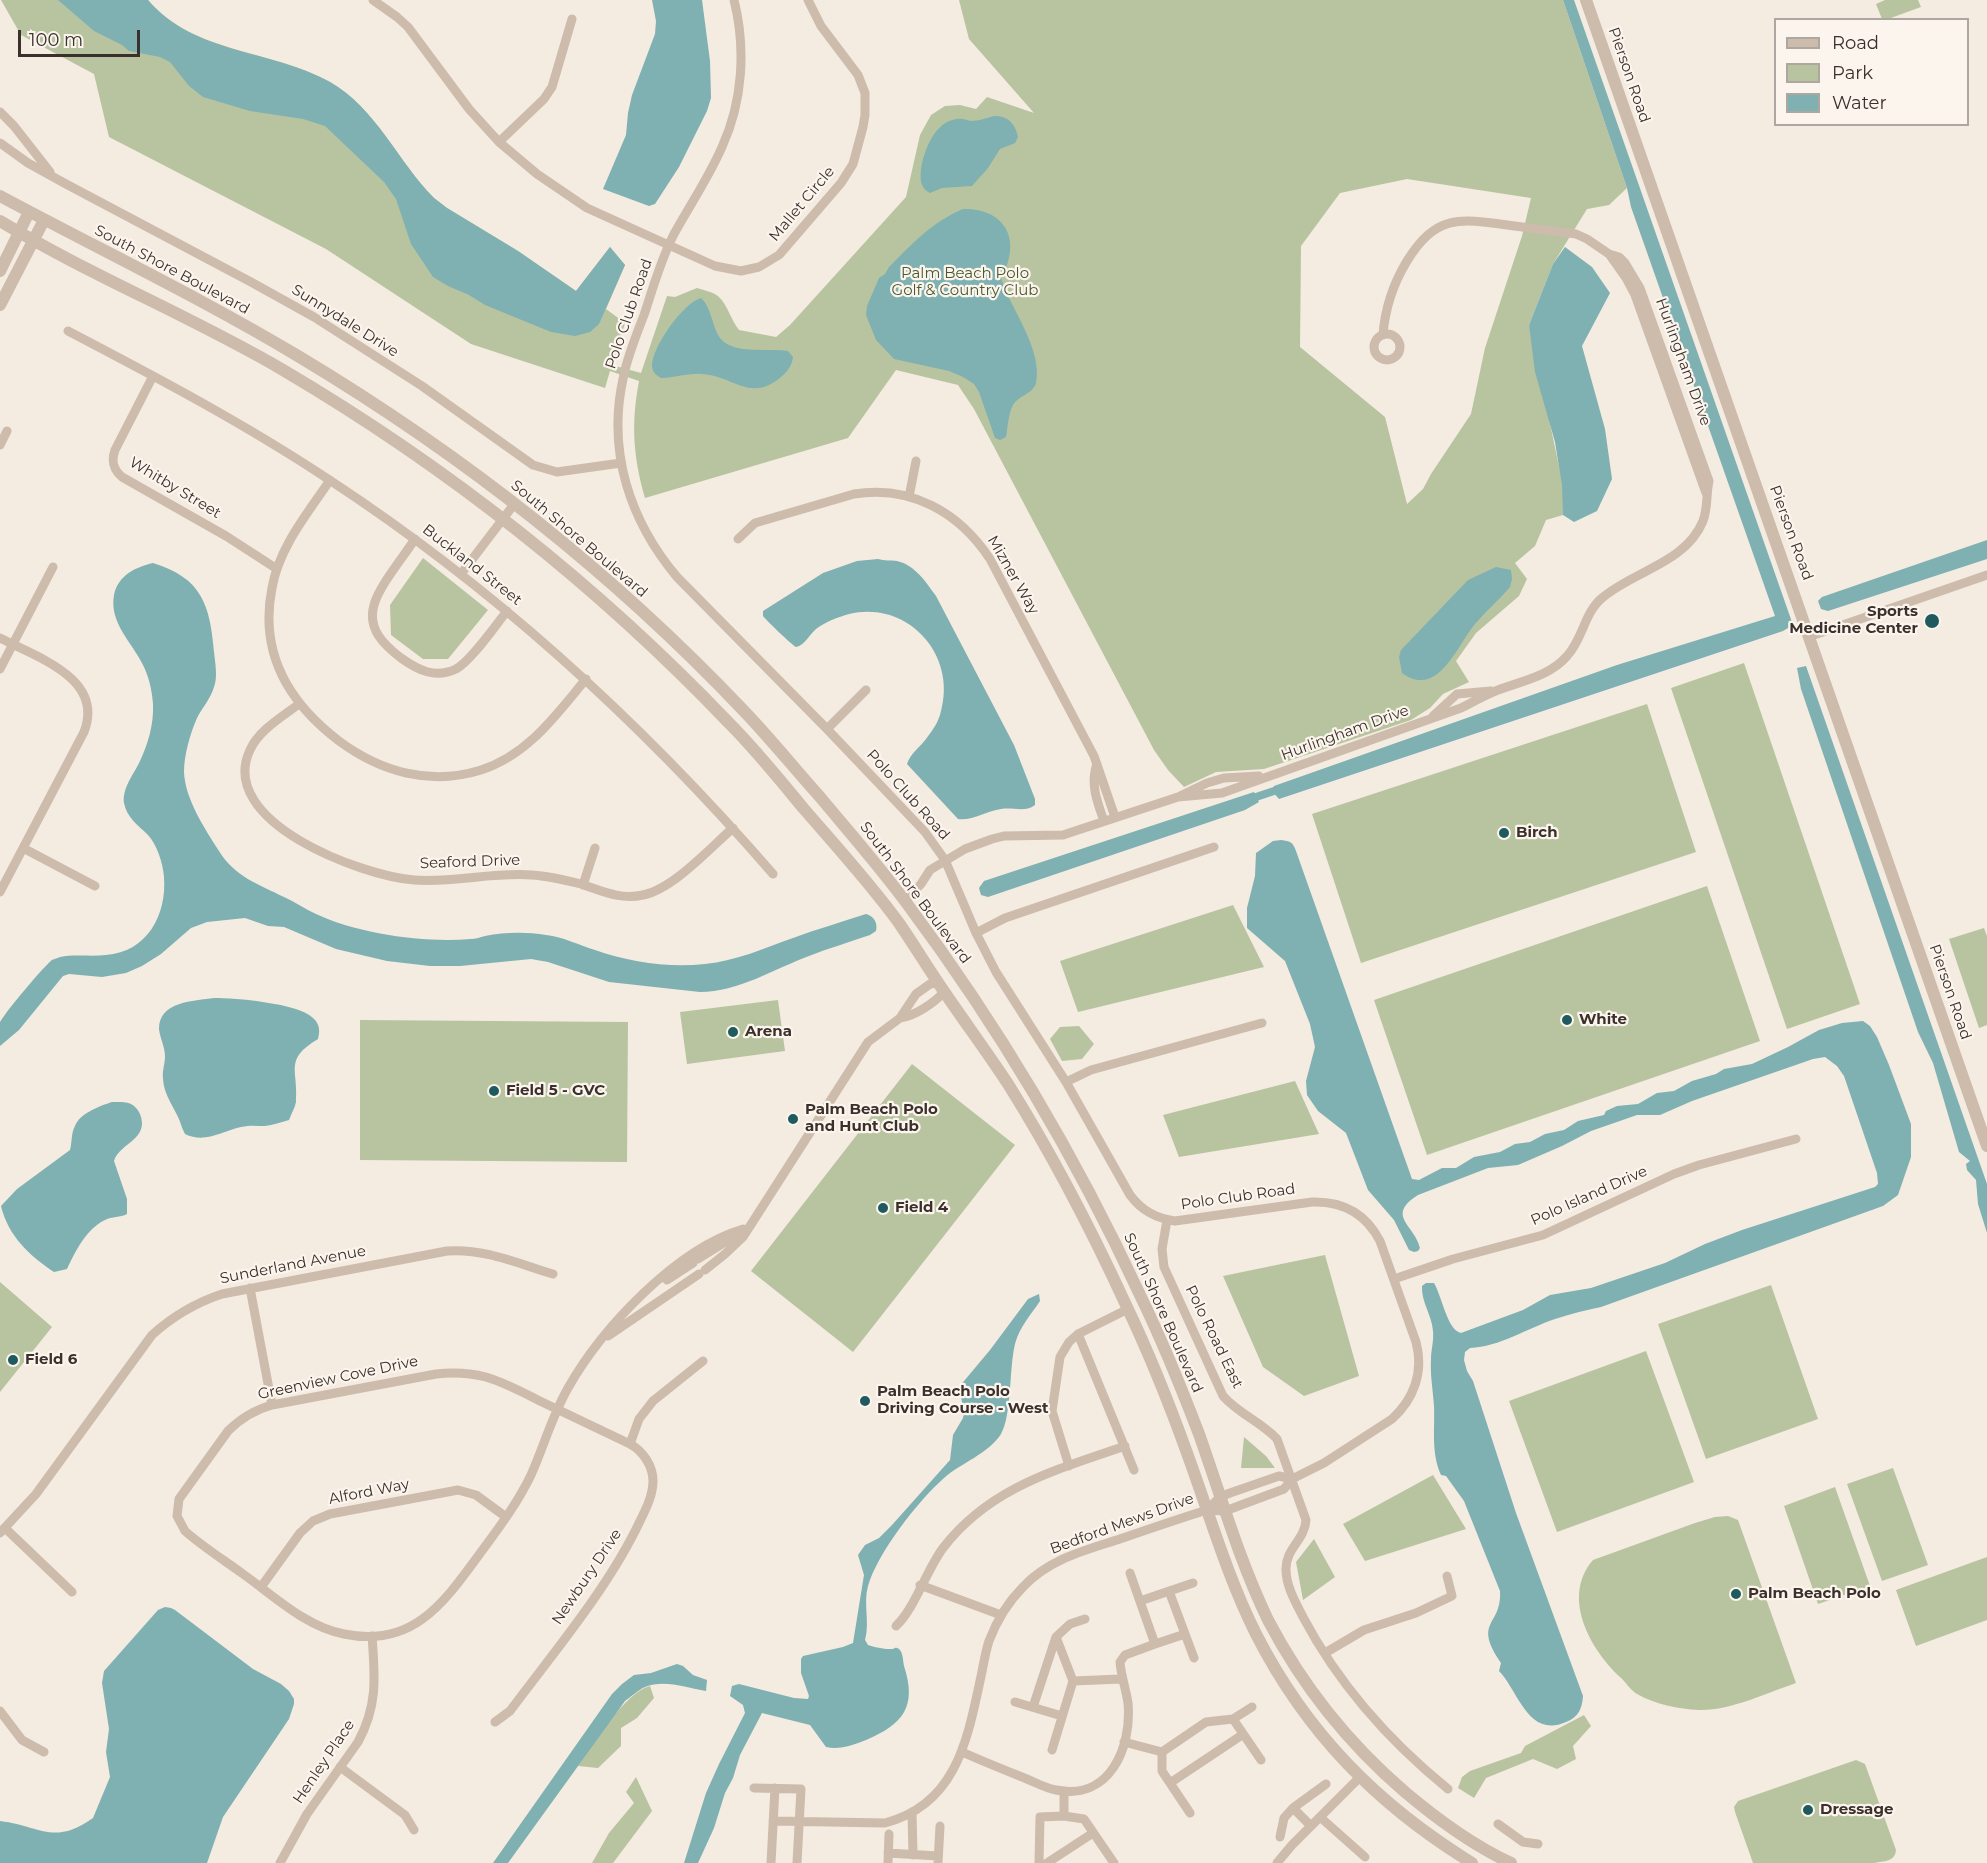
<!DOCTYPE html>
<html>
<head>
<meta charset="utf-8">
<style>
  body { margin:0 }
  #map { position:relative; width:1987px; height:1863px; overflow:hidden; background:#f4ebe1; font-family:Montserrat,sans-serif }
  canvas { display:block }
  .legend { position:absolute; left:1774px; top:18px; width:195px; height:108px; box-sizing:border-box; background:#fbf5ee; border:2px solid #aea6a0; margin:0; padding:8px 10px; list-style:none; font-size:18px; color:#3b302b }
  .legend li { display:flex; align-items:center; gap:12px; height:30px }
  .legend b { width:30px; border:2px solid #aea6a0 }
  .scale { position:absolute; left:18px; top:30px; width:122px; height:27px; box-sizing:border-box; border:3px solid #3b302b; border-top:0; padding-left:8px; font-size:18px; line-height:21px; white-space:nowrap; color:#3b302b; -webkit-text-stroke:4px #fbf5ee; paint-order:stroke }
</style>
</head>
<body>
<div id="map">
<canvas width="1987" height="1863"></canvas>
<ul class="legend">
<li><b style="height:8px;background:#cdbbac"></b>Road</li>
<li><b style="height:16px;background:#b8c4a0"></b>Park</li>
<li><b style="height:16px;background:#7fb0b2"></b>Water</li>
</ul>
<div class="scale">100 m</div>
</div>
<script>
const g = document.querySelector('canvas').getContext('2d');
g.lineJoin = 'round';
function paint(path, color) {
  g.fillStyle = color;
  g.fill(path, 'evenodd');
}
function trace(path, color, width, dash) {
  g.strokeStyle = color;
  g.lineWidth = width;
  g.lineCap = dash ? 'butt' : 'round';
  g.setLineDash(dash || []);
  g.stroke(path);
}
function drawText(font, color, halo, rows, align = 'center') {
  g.font = font + ' Montserrat,sans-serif';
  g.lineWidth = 4.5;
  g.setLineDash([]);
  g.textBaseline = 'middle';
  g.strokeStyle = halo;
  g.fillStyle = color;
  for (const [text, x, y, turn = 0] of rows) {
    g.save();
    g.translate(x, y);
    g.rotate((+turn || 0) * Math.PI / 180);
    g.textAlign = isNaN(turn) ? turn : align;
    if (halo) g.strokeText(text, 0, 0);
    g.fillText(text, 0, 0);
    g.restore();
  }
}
paint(new Path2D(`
  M1,0h147c46,54 123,49 182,82 46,26 68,80 104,116l13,10 71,43 58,40 34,-44 15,18 -19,44 19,14 -13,42 29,8 26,-77 8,1 22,-9c6,2 17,4 22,9 9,9 12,23 20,33l37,7 14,-12 116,-128 14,-62 11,-20 14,-9 15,-1 16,4 11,-12 47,16 -65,-74 -10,-39h604l64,188 -18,17 -22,4 -34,55 -24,61 34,160v30l-17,5 -11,26 -20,17 12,16 -8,17 -43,37 -20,28 13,21 -26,12 -13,14 -19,12 -147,49 -48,3 -32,15 -16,-17 -14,-20 -180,-341 -16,-24 -62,-15 -48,68 -203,60c-12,-42 -14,-74 -6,-117l-29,-10 -5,17 -134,-44 -145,-95 -217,-112 -15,-63 -73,-39zM1407,179l124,19 -9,38 -37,112 -14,66 -40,60 -8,15 -16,15 -22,-87 -85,-70 1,-101 39,-53z
  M1885,0h33l3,7 -33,12h-6l-6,-15z
  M423,558l65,52 -40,49h-25l-32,-24 -1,-30z
  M1744,663l116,341 -73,25 -116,-341z
  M1647,704l49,148 -335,111 -49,-149z
  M1707,886l53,155 -333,114 -53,-155z
  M1233,905l31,62 -186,45 -18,-51z
  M1984,928l3,8v89l-8,3 -30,-89z
  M778,1000l7,51 -98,13 -7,-52z
  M360,1020l268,2 -1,140 -267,-2z
  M1079,1026l15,18 -12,15 -20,2 -12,-22 10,-12z
  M912,1064l103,81 -162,207 -102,-81z
  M1295,1081l24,53 -140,23 -16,-42z
  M1325,1255l34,121 -55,20 -41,-29 -40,-91z
  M0,1282l52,45 -52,65z
  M1771,1285l47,134 -112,40 -48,-135z
  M1646,1351l48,131 -137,50 -48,-131z
  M1244,1437l22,19 9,12h-34z
  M1893,1468l35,97 -46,16 -35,-97z
  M1433,1475l33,54 -101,32 -22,-37z
  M1835,1487l35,99 -52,18 -34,-98z
  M1728,1516l10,4 58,163c-29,10 -67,28 -97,27 -20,-1 -45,-6 -62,-16 -7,-4 -11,-12 -17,-17 -30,-28 -59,-80 -27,-117l102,-37 20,-6z
  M1314,1539l21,38 -32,23 -7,-38z
  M1987,1557v63l-71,26 -20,-56z
  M650,1686l4,12 -17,20 -16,10v18l-23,22 -20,-2c16,-22 46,-73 72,-80z
  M1584,1715l7,11 -18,20 3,13 -19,10 -24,-10 -47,19 -12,20 -16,-10 4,-11 8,-6 51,-18 4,-7z
  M1856,1760l9,4 31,86c-1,12 -12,11 -22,13h-121l-18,-51 -1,-5 4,-6z
  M636,1777l16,34 -39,52h-21l17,-30 25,-30 -8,-11z`), '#b8c4a0');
paint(new Path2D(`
  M58,0h90c47,55 123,49 182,82 46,26 68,80 104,116l13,10 71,43 58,40 34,-44 15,18 -26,59 -9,8 -15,4 -24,-4 -66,-27 -16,-10 -21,-9 -15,-9 -22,-33 -15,-45 -12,-17 -59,-56 -22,-7 -53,-8 -47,-14 -14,-11 -19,-24 -10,-5 -31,-6 -7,-6 -28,-14z
  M652,0h50l8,61 1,37 -4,13 -28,56 -24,37 -6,2 -46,-17 23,-54 2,-22 4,-18 23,-61 1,-13z
  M1563,0h11l219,625 -10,6 -504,168 -7,-8 2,-5 343,-121 158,-49 -144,-409 -4,-19z
  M994,116c14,0 21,7 24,21l-3,6 -15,6 -12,19 -16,18 -30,2 -12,5c-10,-5 -10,-14 -9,-24 3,-19 14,-48 36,-50 5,-1 9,1 14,2 8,0 15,-3 23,-5z
  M963,209c34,-1 56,21 44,56 -1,5 -5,9 -6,13 10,32 42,71 35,105 -3,11 -17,12 -23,22 -5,9 -5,22 -7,32l-6,3 -5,-2 -16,-46 -5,-8 -11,-7 -14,-6 -55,-12 -18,-19 -10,-25 1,-9 12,-28 6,-4 4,-7c23,-23 43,-45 74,-58z
  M1565,247l27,20 18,26 -28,53 23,83 7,50 -15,32 -23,11 -11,-7 -1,-30 -7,-43 -20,-70 -6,-47 24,-61z
  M701,298c9,8 11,24 16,35 11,24 50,14 71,18l5,6c-1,8 -5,14 -12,20 -31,26 -47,-1 -79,-3 -14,-1 -27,4 -41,4 -5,-3 -8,-5 -9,-11 -1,-19 31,-64 49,-69z
  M1987,540v19l-159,52 -7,-2 -3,-8 4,-4z
  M878,559c6,2 13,1 19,2 18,4 29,21 39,35l78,149 21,54v6c-11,8 -21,2 -34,4 -14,2 -29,12 -43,10l-51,-55c3,-10 13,-17 19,-25 7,-9 13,-18 15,-28 16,-57 -34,-111 -92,-97 -11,3 -24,8 -33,15 -7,6 -11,16 -20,18 -3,-1 -30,-27 -33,-31v-5l60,-38 34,-12z
  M153,563c49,15 57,42 61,89 1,10 4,25 0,35 -3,11 -12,21 -17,31 -7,16 -13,37 -13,54 1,27 21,57 35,79 16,26 39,33 65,46 11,5 21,12 32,17 43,20 107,29 155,25 5,0 9,-2 14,-3 20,-4 42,-4 61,-1 18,2 32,10 49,15 35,12 73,18 110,14 31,-3 60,-16 88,-26 24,-9 49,-16 73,-24 8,2 12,9 10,17l-6,4c-20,7 -41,13 -61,21 -35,13 -71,36 -109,36l-91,-10 -61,-20 -17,-3 -71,7h-30l-43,-5 -51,-12 -52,-22 -16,-1 -23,-8 -38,4 -16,6 -30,26 -19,12 -16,7 -24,4 -33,-3 -6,2 -44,54 -19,16c0,-7 0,-16 0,-23 1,-6 45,-58 52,-63 0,0 8,-3 8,-3 15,-3 31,0 46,-2 41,-3 61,-40 58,-78 -1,-14 -7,-32 -16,-42 -10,-10 -21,-17 -24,-32 -2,-15 10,-29 16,-42 8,-17 14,-37 13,-57 -1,-14 -4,-27 -10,-39 -11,-23 -34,-42 -29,-70 4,-20 22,-28 39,-32z
  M1496,567l15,3 1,9 -2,8c-11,13 -24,24 -35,37 -19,23 -37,75 -73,49l-3,-16 2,-7 67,-70z
  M1806,666l181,518v49l-9,-29 -2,-24 -9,-10 -1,-6 4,-3 -11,-9 -26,-89 -15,-31 -117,-343 -4,-21z
  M1254,792l5,10 -14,8 -257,87 -7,-2 -2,-7 5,-7z
  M1281,840c9,1 12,2 15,11l116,328 7,1 23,-12h14l18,-11 26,-5 15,-8 15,-2 15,-8 19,-4 14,-9 26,-6 2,-4 11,-5 21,-2 19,-11 17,-2 18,-10 24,-7 8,-5 28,-5 36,-17 31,-17 23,-7 21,-2 7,5 7,11 12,28 22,59v33l-13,38 -15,11 -282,101c-15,3 -31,7 -46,12 -27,9 -56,28 -85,29l-5,4 -1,8 3,11 6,10 43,132 67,183c-1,12 -4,21 -17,26 -38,17 -48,-32 -67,-51l2,-8c-29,-43 1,-36 -1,-72l-36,-90 -18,-25 -5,-1c-10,-23 -6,-45 -7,-69 -1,-16 -4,-31 -3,-47 0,-9 3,-18 2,-28 -1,-16 -12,-29 -11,-45l4,-3h8c8,13 13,47 27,50l62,-23 27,-15 41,-7 74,-25 40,-19 37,-14 133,-43 3,-3 -1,-11 -33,-97 -7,-10 -12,-9 -12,2 -121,42 -32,14h-23l-46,16 -29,15 -44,19 -30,3 -70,27c-33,21 -3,30 2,53l-2,3 -4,1 -5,-2 -15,-30 -26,-30 -22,-57 -28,-22 -11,-16 -1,-14 9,-34 -5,-23 -25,-63 -38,-33v-20l8,-32 1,-23 17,-12z
  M214,998c21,0 84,5 99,20 7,6 7,13 5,21 -35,21 -19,31 -22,63 -1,6 -5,12 -7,18 -8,2 -16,5 -24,6 -8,0 -15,-1 -24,1 -19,4 -36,17 -56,7 -3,-5 -4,-11 -7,-17 -6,-13 -14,-23 -15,-38 -1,-8 2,-15 2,-23 0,-9 -5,-18 -6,-27 0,-28 35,-28 55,-31z
  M112,1102c13,0 22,-1 28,12 10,26 -21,29 -26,47l13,38v15c-7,4 -15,2 -22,6 -19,9 -30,32 -38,49l-13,3c-24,-16 -46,-36 -53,-66l16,-17 53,-39c2,-7 1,-17 5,-24 5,-13 25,-20 37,-24z
  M1039,1294l1,7c-10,15 -20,25 -25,43 -6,24 -3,71 -14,90 -13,20 -40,29 -57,44 -26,23 -66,74 -76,108 -5,17 2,36 -3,54l3,5c6,2 15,4 22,4 6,1 3,-3 9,0 4,3 4,12 5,17 13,40 0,58 -38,74 -13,5 -26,10 -40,7l-16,-22 -48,-12 -22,42 -7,23 -8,15 -11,35 -16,35h-14l22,-70 13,-29 26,-51 -2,-8 -13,-9 2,-10 7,-2 55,14 14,1 1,-3 -8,-23v-14l2,-3 40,-9 10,-4 11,-68 -6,-20 7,-10 14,-7 13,-13 58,-65 3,-25 10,-17 1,-6 -5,-25 31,-37 38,-51z
  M165,1607l6,1 4,2 78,59 28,15 8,7 5,8v5l-5,15 -66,98 -16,46h-207v-42c41,5 53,25 93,-3l17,-41 -4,-25 3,-23 -7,-46 2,-12 54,-61z
  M677,1664l6,2 10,9 14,5 -1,11c-19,-3 -42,-12 -61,-4 -7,3 -14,10 -20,14l-117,162h-15l119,-169 10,-10 12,-9 17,-2z`), '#7fb0b2');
trace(new Path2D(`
  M1247,800l36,-12`), '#7fb0b2', 8);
trace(new Path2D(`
  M373,0l24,17 11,10 61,82 30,33 38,32 50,34 128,58 26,5 18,-4 20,-12 62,-72 12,-19 10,-37 2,-12v-22l-7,-18 -37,-49 -13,-26
  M734,0c12,48 9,101 -12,147 -13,30 -32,58 -48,87 -13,25 -21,54 -30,81 -8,21 -17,42 -21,64 -16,73 7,142 54,198l150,152 98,103 20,28 31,73 20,39 70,110 64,113c12,16 26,23 45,26l137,-19c31,-1 54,12 68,39l36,101c8,30 -2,57 -24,77l-68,44 -32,16 -8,10 -59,22 -18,-1c-29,9 -58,19 -87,29 -34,11 -71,20 -97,48 -15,15 -26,33 -34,54 -4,12 -6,27 -9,40 -13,61 -25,124 -95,142l-112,-2
  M0,112l14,14 36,46
  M499,142l45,-43 8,-12 20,-68
  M0,143l28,20 38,21 185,98 63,35 108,69 111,79 24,7 64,-9
  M1609,254l17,24 9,17 71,198
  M68,331c90,47 179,94 263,150 166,109 312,243 442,393
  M1374 347a13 13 0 1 1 26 0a13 13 0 1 1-26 0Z
  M153,376l-38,74c-4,11 -2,19 7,27l104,59 51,33
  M0,445l7,-14
  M330,480c-22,33 -51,67 -58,108 -13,65 17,115 67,153 42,31 91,45 142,29 47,-15 75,-55 105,-91
  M909,497l7,-36
  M415,539c-11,17 -36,47 -41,66 -7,24 10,40 27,53 17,12 34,21 55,11 15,-8 39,-43 51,-58
  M738,539l17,-16 99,-29c57,-9 105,18 136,65l104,197 21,61
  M461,574l54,-71
  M1811,636l176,-61
  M0,638c36,19 105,40 84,94l-84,160
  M0,669l53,-102
  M299,704c-17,13 -40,26 -49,46 -34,72 112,126 164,130 40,3 78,-8 118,-5 16,1 33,5 49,9 21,7 39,16 62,11 30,-6 66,-46 90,-67
  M1433,716l24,-22 34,-3
  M827,729l39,-39
  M1097,764c-7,19 0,38 7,57
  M1178,797l44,-4 239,-85c12,-6 24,-13 37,-18 24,-9 52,-14 69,-34 16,-17 17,-43 35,-58 31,-27 84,-35 101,-77 5,-13 3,-27 6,-40l-69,-193 -15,-25 -6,-6 -10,-3 -22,-15 -11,-5c-23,-3 -46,-6 -69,-9 -49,-7 -71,-10 -100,36 -14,23 -22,47 -24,74
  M23,848l72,38
  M583,885l12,-37
  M905,901l16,-17 9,-14 35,-21 27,-10 12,-3 59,-1 115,-38 29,-14 17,-5 35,-2
  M976,933l29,-15 209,-71
  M900,1018c15,-2 34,-15 44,-26
  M1066,1082l25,-12 171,-47
  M1167,1220l-5,29 2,18 59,129c16,18 38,26 54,43l29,81c-1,20 -21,29 -20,50 0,16 10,33 17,47 36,68 86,124 145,172
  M698,1259l40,-25
  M705,1270l20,-16 18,-17 125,-195 32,-24 16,-24 14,-10 8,-1
  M1394,1279l59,-20 90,-24 131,-61 25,-9 97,-26
  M667,1280l26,-17
  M250,1288l22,117
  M1078,1334l56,136
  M608,1336l91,-62
  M630,1444l9,-25 14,-18 50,-40
  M1069,1466l-17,-55 8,-54 9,-15 9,-8 50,-25
  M1207,1510l13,-13 10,-4 49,-17 13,3
  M5,1528l67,64
  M0,1533l36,-39 116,-159c21,-19 43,-32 70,-41l225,-43c37,-3 72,13 106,23
  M1130,1573l25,71 30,-10
  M920,1585l81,30
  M261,1587l39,-54 13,-12 17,-7 128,-24 18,5 30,22
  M1169,1591l25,67
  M1140,1601l53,-18
  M896,1626c19,-18 30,-55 47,-78 47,-61 113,-78 182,-102
  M1325,1653l39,-23 52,-17 36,-17 -5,-20
  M1073,1681l48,-2
  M1015,1702l47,14
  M1033,1707l23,-70 14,-13 15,-5
  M1252,1707l-19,12 28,41
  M0,1711l22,29 22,12
  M495,1722l15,-11c44,-59 99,-124 130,-190 6,-12 13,-26 13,-40 0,-15 -10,-30 -23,-37 -29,-14 -59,-28 -88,-42 -18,-9 -36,-19 -56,-25 -16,-4 -33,-5 -50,-3l-164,31c-18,5 -31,13 -44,26l-49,68 -2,17 8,15c18,16 39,29 58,43 31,22 63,53 101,60 72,15 103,-36 140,-86 17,-23 34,-46 47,-73 13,-29 21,-59 37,-87 34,-60 108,-139 175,-159
  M1124,1742l38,10v19l28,42
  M1052,1750l21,-69 -17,-44
  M962,1752c20,9 40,17 60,25 11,4 22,11 34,13 54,11 76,-43 72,-87 -2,-14 -7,-27 -8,-41l5,-7 30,-11
  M1162,1752l44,-30 27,-3
  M340,1767l65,48 9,15
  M1170,1783l72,-48
  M754,1788l47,1 -4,74
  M1293,1808l18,18
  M912,1812l1,43
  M1064,1816l20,3 30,44
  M1320,1817l45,40
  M1498,1824l25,18 15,2
  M1280,1837l4,-19 9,-10 33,-24
  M888,1853l50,3
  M280,1863l27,-49 51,-72c20,-37 17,-65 14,-106
  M771,1863l4,-75
  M888,1863l1,-29
  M938,1863l2,-37
  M1039,1863l1,-46 24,-1v-25
  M1047,1863l46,-30
  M1277,1863l15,-18 67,-67`), '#cdbbac', 9);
trace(new Path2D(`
  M1586,0c135,381 269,763 401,1146
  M0,196c99,53 201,102 298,160 162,97 314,216 445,354 27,28 51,58 77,87 30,36 61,71 88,108 91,122 168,252 232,390 22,45 41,92 59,139 22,62 40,126 69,186 34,65 81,124 137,172 32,27 67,53 106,71
  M0,221c91,55 191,95 283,149 163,96 315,216 446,353 27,27 51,57 75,86 32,37 66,74 95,114 15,22 29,45 44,67 21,31 44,62 65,94 44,70 83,145 118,221 23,48 43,98 61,148 22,60 40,123 69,181 51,100 122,171 216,229
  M0,271l29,-59
  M0,305l44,-85`), '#cdbbac', 12);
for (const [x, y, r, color] of [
  [1932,621,8,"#1f5a5e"],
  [1504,833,6,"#1f5a5e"],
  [1567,1020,6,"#1f5a5e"],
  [733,1032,6,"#1f5a5e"],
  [494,1091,6,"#1f5a5e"],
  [793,1119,6,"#1f5a5e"],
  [883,1208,6,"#1f5a5e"],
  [13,1360,6,"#1f5a5e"],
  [865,1401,6,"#1f5a5e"],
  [1736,1594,6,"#1f5a5e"],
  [1808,1810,6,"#1f5a5e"]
]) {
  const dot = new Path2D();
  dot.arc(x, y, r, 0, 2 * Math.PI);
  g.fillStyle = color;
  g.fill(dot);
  trace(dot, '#fbf5ee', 2);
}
drawText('15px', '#3b302b', '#fbf5ee', [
  ["Pierson Road",1629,75,71],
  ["Mallet Circle",802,204,-50],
  ["South Shore Boulevard",172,270,28],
  ["Polo Club Road",629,314,-71],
  ["Sunnydale Drive",345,321,32],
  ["Hurlingham Drive",1683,362,70],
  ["Whitby Street",175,488,31],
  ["Pierson Road",1791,533,70],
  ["South Shore Boulevard",579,539,40],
  ["Buckland Street",472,565,38],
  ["Mizner Way",1013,575,60],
  ["Hurlingham Drive",1345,733,-20],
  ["Polo Club Road",908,795,48],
  ["Seaford Drive",470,862,-2],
  ["South Shore Boulevard",915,893,53],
  ["Pierson Road",1950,992,71],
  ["Polo Island Drive",1589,1196,-24],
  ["Polo Club Road",1238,1197,-8],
  ["Sunderland Avenue",293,1265,-11],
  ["South Shore Boulevard",1163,1313,66],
  ["Polo Road East",1214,1337,64],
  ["Greenview Cove Drive",338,1378,-12],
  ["Alford Way",369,1492,-11],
  ["Bedford Mews Drive",1122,1524,-20],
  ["Newbury Drive",587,1577,-56],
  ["Henley Place",324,1762,-56]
]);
drawText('15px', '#4a5a2e', '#fbf5ee', [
  ["Palm Beach Polo",965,274],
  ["Golf & Country Club",965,291]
]);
drawText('bold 15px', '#3b302b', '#fbf5ee', [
  ["Sports",1918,612,"right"],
  ["Medicine Center",1918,629,"right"],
  ["Birch",1516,833],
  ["White",1579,1020],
  ["Arena",745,1032],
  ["Field 5 - GVC",506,1091],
  ["Palm Beach Polo",805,1110],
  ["and Hunt Club",805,1127],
  ["Field 4",895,1208],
  ["Field 6",25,1360],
  ["Palm Beach Polo",877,1392],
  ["Driving Course - West",877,1409],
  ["Palm Beach Polo",1748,1594],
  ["Dressage",1820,1810]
], 'left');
</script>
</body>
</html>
